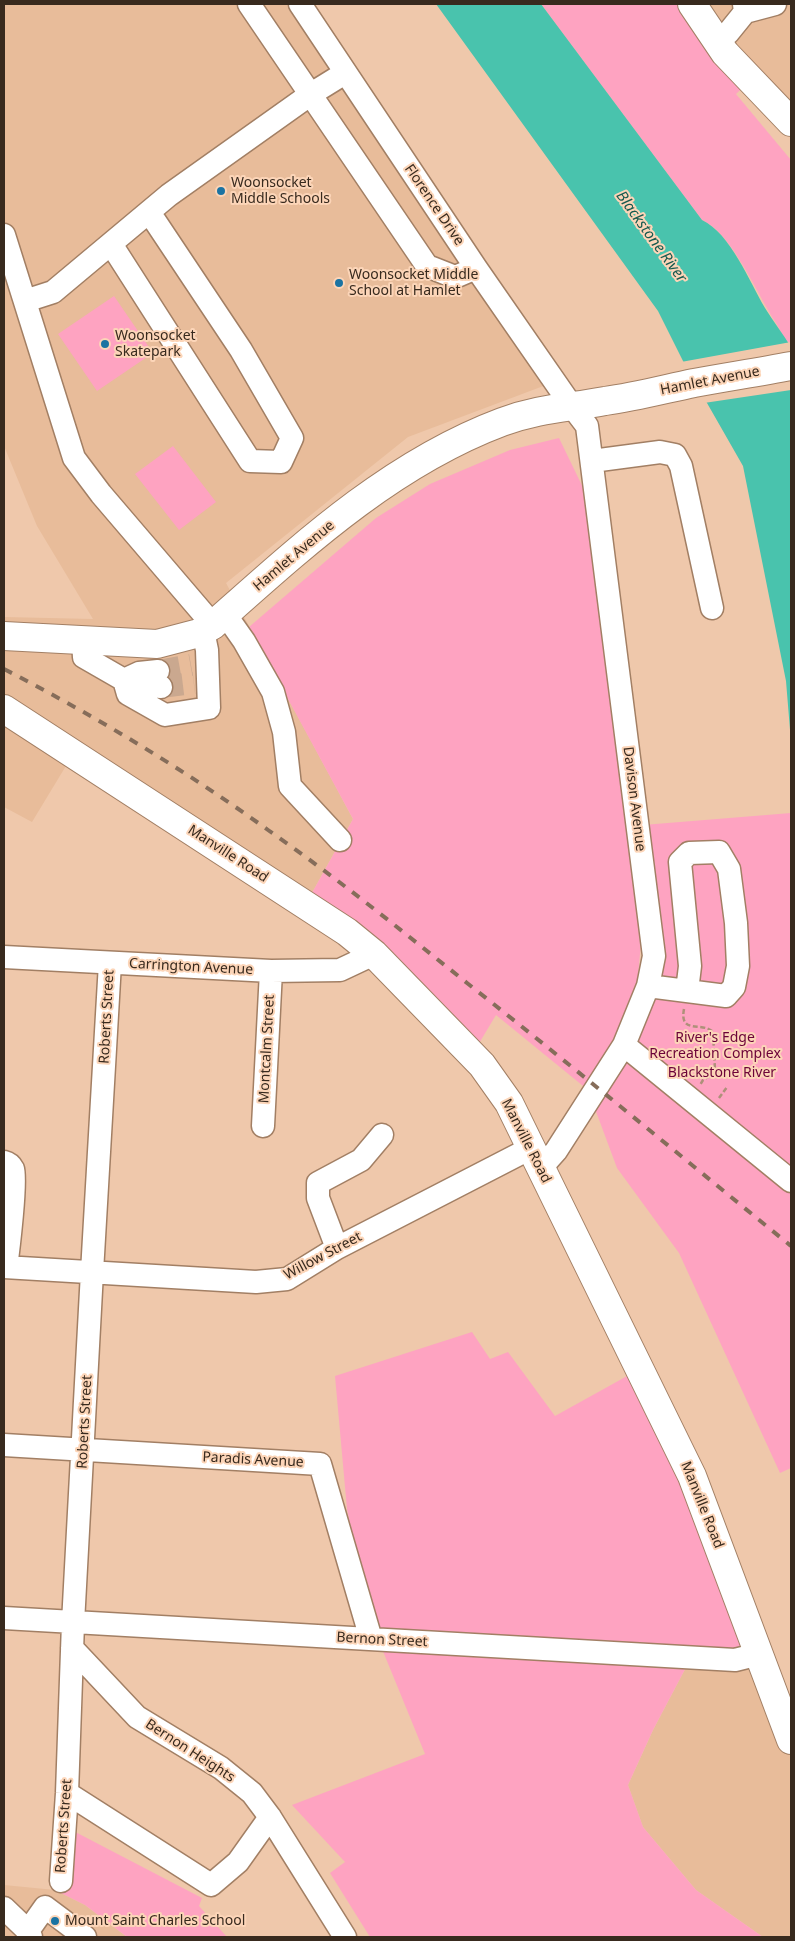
<!DOCTYPE html>
<html>
<head>
<meta charset="utf-8">
<style>
  body { margin:0 }
  #map { position:relative; width:795px; height:1941px; overflow:hidden; background:#efc8ab; font-family:"Noto Sans",sans-serif }
  canvas { display:block }
  .frame { position:absolute; inset:0; border:5px solid #382a1e; pointer-events:none }
</style>
</head>
<body>
<div id="map">
<canvas width="795" height="1941"></canvas>
<div class="frame"></div>
</div>
<script>
const g = document.querySelector('canvas').getContext('2d');
g.lineJoin = 'round';
function paint(path, color) {
  g.fillStyle = color;
  g.fill(path, 'evenodd');
}
function trace(path, color, width, dash) {
  g.strokeStyle = color;
  g.lineWidth = width;
  g.lineCap = dash ? 'butt' : 'round';
  g.setLineDash(dash || []);
  g.stroke(path);
}
function drawText(font, color, halo, rows, align = 'center') {
  g.font = font + ' "Noto Sans",sans-serif';
  g.lineWidth = 4;
  g.setLineDash([]);
  g.textBaseline = 'middle';
  g.strokeStyle = halo;
  g.fillStyle = color;
  for (const [text, x, y, turn = 0] of rows) {
    g.save();
    g.translate(x, y);
    g.rotate((+turn || 0) * Math.PI / 180);
    g.textAlign = isNaN(turn) ? turn : align;
    if (halo) g.strokeText(text, 0, 0);
    g.fillText(text, 0, 0);
    g.restore();
  }
}
paint(new Path2D(`
  M4,4h311l247,375 -154,58 -182,146 127,236 -45,81 -233,-149 -43,71 -28,-15v-190l89,2 -56,-93 -33,-80z
  M688,4h103v107z
  M755,1652l36,94v191h-28l-67,-47 -53,-63 -15,-42 25,-55 39,-74z
  M4,1885l51,5 30,15 42,32h-123z`), '#e8bc9a');
paint(new Path2D(`
  M541,4h147l68,71 -20,19 55,66v184c-6,-3 -11,-14 -15,-21 -19,-28 -43,-89 -74,-103z
  M114,296l39,57 -56,38 -39,-57z
  M559,438l30,62 52,442 -4,46 -19,44 -13,21 12,11 32,-55 -6,-184 148,-12v655l-11,5 -101,-220 -62,-85 -29,-78 -92,-75 -21,35 -167,-150 45,-81 -104,-192 127,-109 54,-34 80,-34z
  M173,446l43,56 -37,28 -44,-56z
  M472,1332l18,27 18,-7 47,64 83,-46 117,282 -63,4 -39,74 -25,55 15,42 53,63 67,47h-393l-40,-64 15,-11 -53,-57 133,-51 -47,-115 -24,-94 -7,-36 -12,-133z
  M60,1824l142,74 -3,8 28,31h-100l-42,-32 -30,-15z`), '#fea3c1');
paint(new Path2D(`
  M436,4h105l161,216c29,14 47,61 63,88 8,13 18,26 26,39v395l-5,-61 -43,-215 -60,-105 -25,-50z`), '#49c3ad');
paint(new Path2D(`
  M791,342v48l-87,13 -23,-41z`), '#efc8ab');
trace(new Path2D(`
  M158,671l33,-6
  M161,687l33,-4`), '#caa88f', 22, [22, 11]);
const minor = new Path2D(`
  M249,4l178,262 28,11 21,-9
  M300,4l176,264 95,137 16,21 67,530 -6,30 -24,59 -68,106 -16,18
  M745,12l30,-8
  M728,33l17,-21 -1,-8
  M4,235l70,223 27,36 112,131
  M111,244l139,217 31,1 11,-24 -51,-88 -92,-138
  M25,301l28,-9 116,-97 142,-101 34,-21
  M592,461l68,-9 15,3 6,11 31,142
  M225,614l19,27 29,51 11,40 6,54 50,54
  M83,640l1,17 40,23 15,5 22,2
  M158,671l-19,2 -15,7 4,14 37,21 44,-7 -2,-58 -4,-19
  M4,957l267,14 69,-1 34,-16
  M648,986l78,10 8,-9 4,-21 -2,-43 -7,-54 -10,-17 -30,1 -9,9 10,104 -3,25
  M624,1045l167,136
  M263,1126l8,-155
  M4,1162c4,1 7,3 9,7 4,9 -5,84 -7,98
  M337,1248l-19,-50v-15l43,-23 21,-25
  M4,1267l252,15 31,-3 50,-31 194,-100
  M4,1445l316,19 51,175
  M4,1618l731,42 24,-6
  M72,1648l65,69 84,51 31,25 18,24 75,120
  M67,1793l144,92 27,-23 32,-45
  M61,1881l6,-88 6,-170 19,-351 18,-309
  M4,1908l24,23
  M31,1937l-3,-6 17,-24 40,30`);
const major = new Path2D(`
  M692,4l33,49 66,69
  M4,636l153,8 42,-11 14,-8c88,-78 177,-161 289,-203 37,-14 66,-14 103,-21 30,-4 60,-12 89,-18 33,-6 65,-11 97,-17
  M4,709l343,223 27,22 108,111 27,38 183,373 99,264`);
trace(minor, '#a27f64', 25);
trace(major, '#a27f64', 30);
trace(new Path2D(`
  M684,1009c-5,26 18,12 29,23l2,38 -2,4 -10,6 -3,5
  M719,1098l8,-11`), '#ae9079', 2.5, [5, 2.5]);
trace(minor, '#fff', 22);
trace(major, '#fff', 28);
trace(new Path2D(`
  M4,669c91,47 181,101 264,161 69,48 134,101 199,153 109,86 216,175 324,263`), '#866d5a', 4, [9, 9]);
for (const [x, y, r, color] of [
  [221,191,5,"#1b73a2"],
  [339,283,5,"#1b73a2"],
  [105,344,5,"#1b73a2"],
  [55,1921,5,"#1b73a2"]
]) {
  const dot = new Path2D();
  dot.arc(x, y, r, 0, 2 * Math.PI);
  g.fillStyle = color;
  g.fill(dot);
  trace(dot, '#fcd5b8', 2);
}
drawText('14px', '#382a1e', '#fcd5b8', [
  ["Woonsocket",231,183],
  ["Middle Schools",231,199],
  ["Woonsocket Middle",349,275],
  ["School at Hamlet",349,291],
  ["Woonsocket",115,336],
  ["Skatepark",115,352],
  ["Mount Saint Charles School",65,1921]
], 'left');
drawText('14px', '#382a1e', '#fcd5b8', [
  ["Florence Drive",434,205,56],
  ["Hamlet Avenue",710,381,-11],
  ["Hamlet Avenue",294,556,-40],
  ["Davison Avenue",634,799,83],
  ["Manville Road",228,854,33],
  ["Carrington Avenue",191,967,3],
  ["Roberts Street",107,1017,-87],
  ["Montcalm Street",267,1049,-87],
  ["Manville Road",526,1141,63],
  ["Willow Street",323,1256,-28],
  ["Roberts Street",85,1422,-87],
  ["Paradis Avenue",253,1460,3],
  ["Manville Road",702,1505,68],
  ["Bernon Street",382,1640,3],
  ["Bernon Heights",190,1751,33],
  ["Roberts Street",64,1826,-86]
]);
drawText('14px', '#6c0339', '#fcd5b8', [
  ["River's Edge",715,1038],
  ["Recreation Complex",715,1054],
  ["Blackstone River",722,1073]
]);
drawText('italic 15px', '#175a4f', '#fcd5b8', [
  ["Blackstone River",651,237,54]
]);
</script>
</body>
</html>
